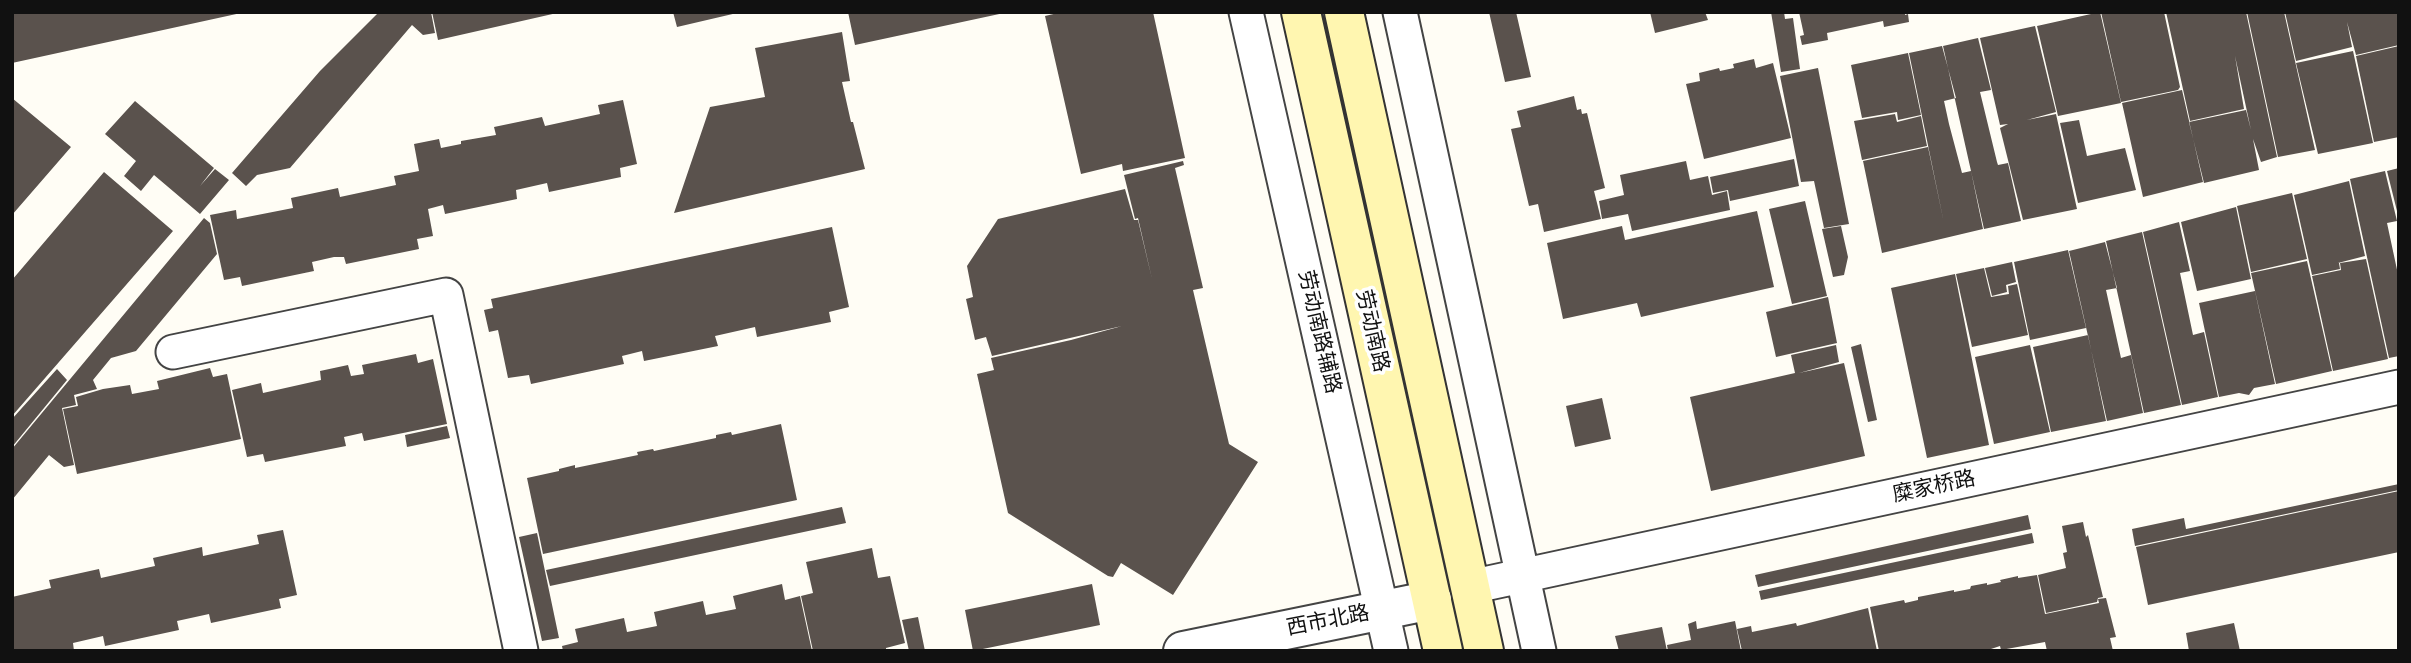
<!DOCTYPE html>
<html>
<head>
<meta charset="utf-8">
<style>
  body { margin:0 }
  #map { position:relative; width:2411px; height:663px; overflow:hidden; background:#fffdf5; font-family:"PT Serif",serif }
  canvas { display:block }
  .frame { position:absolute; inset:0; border:14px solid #111; pointer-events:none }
</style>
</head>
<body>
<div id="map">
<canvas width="2411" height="663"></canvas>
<div class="frame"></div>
</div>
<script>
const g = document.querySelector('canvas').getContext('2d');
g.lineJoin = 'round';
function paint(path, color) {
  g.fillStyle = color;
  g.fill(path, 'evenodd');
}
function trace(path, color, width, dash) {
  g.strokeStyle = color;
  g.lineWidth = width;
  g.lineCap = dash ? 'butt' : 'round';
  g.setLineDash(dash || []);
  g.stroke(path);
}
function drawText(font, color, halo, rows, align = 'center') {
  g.font = font + ' "PT Serif","Noto Sans SC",serif';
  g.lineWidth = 7;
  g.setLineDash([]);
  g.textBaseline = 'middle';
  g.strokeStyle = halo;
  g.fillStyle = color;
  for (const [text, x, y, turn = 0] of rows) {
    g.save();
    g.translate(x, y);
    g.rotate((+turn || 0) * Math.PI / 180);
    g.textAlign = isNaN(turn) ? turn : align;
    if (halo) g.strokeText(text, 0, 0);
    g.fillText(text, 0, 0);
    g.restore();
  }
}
paint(new Path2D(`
  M12,12h229v1l-229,50z
  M379,12h52l4,21 -12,2 -11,-10 -122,143 -33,7 -11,11 -14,-13 88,-102z
  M432,12h125v1l-119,27z
  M673,12h64v1l-60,14z
  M848,12h156v1l-149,32z
  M1062,12h91l32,146 -62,13 -1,-7 -41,10 -36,-158z
  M1489,12h27l15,65 -26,5z
  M1650,12h55l3,8 -53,13z
  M1771,12h13l1,7 8,-1 7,51 -19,3z
  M1799,12h106v3l3,-1 1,8 -25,5 -1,-6 -56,12 1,7 -26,5 -2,-9 4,-1z
  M2100,12l21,91 -63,13 -21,-90z
  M2101,12h63l16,75 -2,3 -57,12z
  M2166,12h80l31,145 -16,5 -8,-23 6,31 -55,13 -15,-61 57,-12 5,20 -16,-74 9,53 -54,12z
  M2247,12h37l31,138 -37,7z
  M2285,12h114v33l-43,10 -9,-33 5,25 -56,14z
  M2035,26l21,86 -29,8 29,-6 21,95 -54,11 -23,-92 8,-4 -8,1 -20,-87z
  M842,32l8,49 -8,1 9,40h2l12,47 -191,44 36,-106 55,-10 -10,-49z
  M1978,38l13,52 -11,2 17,70 1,3 10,-2 13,58 -37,8 -41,-183z
  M1942,46l14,52 -12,3 5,23 13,49 9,-2 12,58 -101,24 -19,-92 65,-14 16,76 -35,-170z
  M2399,46v91l-25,5 -18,-86z
  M2353,51l20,92 -55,11 -22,-91z
  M1908,53l13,62 -23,5 -1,-8 -35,6 -11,-53z
  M1754,59l2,9 17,-5 18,75 -87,21 -18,-75 14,-3 -1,-8 20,-5 1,3 14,-3 -1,-4z
  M1818,68l31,156 -25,4 -10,-47 -13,1 -21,-106z
  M2182,90l21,92 -60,15 -21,-94z
  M1574,96l3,14 4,-1 1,5 5,-1 18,75 -11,3 7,28 -57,13 -6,-28 -9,2 -18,-77 10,-2 -4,-16z
  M12,98l59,49 -59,68z
  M623,100l14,64 -17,4 1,9 -72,15 -2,-9 -31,7 1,9 -72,15 -2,-9 -15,4 5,27 -16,3 2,10 -73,15 -2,-7h-10l-22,5 2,9 -72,15 -2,-9 -16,3 -14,-65 26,-5 1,9 56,-11 -2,-10 47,-10 2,9 56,-12 -2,-9 25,-5 -5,-27 25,-5 2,9 20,-4v-3l35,-6 -2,-8 48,-10 3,9 55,-12 -2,-9z
  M135,101l79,67 -14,18 15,-17 14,11 -29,34 -46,-39 -13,16 -17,-15 12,-15 -31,-27z
  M1895,114l2,8 24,-6 6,30 -65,14 -8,-39z
  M2079,120l8,36 38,-8 11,42 -58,13 -18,-80z
  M1794,159l5,27 -69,15 -2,-11 -15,3 -3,-16z
  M1183,161l1,4 -9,3 28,120 -10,2 36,154 29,18 -85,133 -52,-32 -8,14 -5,-1 -100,-63 -31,-139 17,-4 -3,-12 80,-18 51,-14 -130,30 -6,-19 -11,3 -9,-41 7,-2 -6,-31 31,-47 127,-30 9,31h4l14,59 -14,-61 -3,1 -11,-44z
  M1686,161l4,19 18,-4 4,19 15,-4 3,19 -98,21 -4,-17 -26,5 -3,-18 25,-6 -4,-20z
  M2399,168v47h-1l-11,-44z
  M2385,171l12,50 -10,2 12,56v77l-10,2 -39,-179z
  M104,172l69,59 -161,185v-136z
  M2349,181l16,75 -27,7h1l1,6 -28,6 -18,-80z
  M2292,193l15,66 -56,13 -14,-66z
  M1805,201l22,95 -35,8 -23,-95z
  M2236,207l15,72 -54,12 -16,-69z
  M1757,211l17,76 -133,30 -4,-14 -74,16 -16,-76 75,-17 3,14z
  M204,218l6,5 7,31 -81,97 -25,7 -18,22 4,9 -23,6 2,10 -14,3 12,57 -10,2 -15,-12 -37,45v-51z
  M2179,222l11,49 -10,2 13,62 11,-3 14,65 -36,8 -39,-173z
  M1841,226l7,31 -4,18 -11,2 -11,-48z
  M832,227l17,80 -20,5 2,10 -74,15 -2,-10 -40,9 3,10 -74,15 -2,-10 -20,5 2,8 -93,20 -2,-9 -21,3 -10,-48 -9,2 -5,-22 9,-2 -2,-9z
  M2142,232l39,173 -37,8 -38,-172z
  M2105,242l12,46 -11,2 15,68 10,-3 12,58 -36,8 -38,-170z
  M2068,250l18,78 -56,12 -16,-78z
  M2366,259l22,100 -55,12 -21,-95 29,-6 -1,-7z
  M2307,261l25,110 -56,13 -25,-111z
  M2012,262l4,20 -10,3 1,7 -15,4 -7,-28z
  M1984,268l7,29 18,-3 -1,-8 9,-2 11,51 -56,12 -16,-73z
  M1955,274l34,171 -62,13 -36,-170z
  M2255,291l20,93 -21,4 -5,7 -10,-2 -20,4 -20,-94z
  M1828,297l9,46 -61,14 -10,-45z
  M2088,335l18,86 -55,11 -18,-85z
  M1861,344l16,76 -9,2 -17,-75z
  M1836,345l3,17 -40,11 45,-10 21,93 -154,35 -21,-94 105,-24 -4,-18z
  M2030,345l20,87 -56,12 -19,-87z
  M416,354l2,9 15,-4 14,65 -83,17 -2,-8 -18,4 2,9 -81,16 -2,-8 -16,3 -15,-67 29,-7 2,10 58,-13 -1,-9 28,-6 3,11 13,-2 -2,-9z
  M210,368l3,9 14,-3 14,65 -164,35 -14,-65 15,-3 -2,-9 27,-8 27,-4 2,9 27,-5 -2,-8z
  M57,369l10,11 -55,67v-28z
  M1602,398l9,41 -36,8 -9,-41z
  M781,424l16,76 -254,54 -16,-76 32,-7v-2l16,-4v3l63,-13 -1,-3 16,-3 1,2 62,-13v-3l15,-3 1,3z
  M447,426l3,12 -43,9 -2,-12z
  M2399,484v6l-264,56 -3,-17 52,-11 2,11z
  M2399,491v61l-251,53 -12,-58z
  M842,507l4,16 -296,63 -4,-16z
  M2028,515l3,14 -273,58 -3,-12z
  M2083,522l3,15 2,-2 15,62 -5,1 -1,4 -51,11 -8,-38 28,-7 -3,-15 4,-1 -5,-26z
  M283,530l14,65 -18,4 2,9 -70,15 -2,-9 -32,7 2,9 -74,16 -2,-10 -30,7 1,8h-62v-54l39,-9 -2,-8 50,-11 2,9 54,-12 -2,-8 49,-11 1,9 56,-12 -2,-9z
  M537,533l22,105 -17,3 -23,-104z
  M2032,533l2,10 -273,57 -2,-9z
  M872,548l6,30 12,-2 15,67 -19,5v3h-73l-12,-55 12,-3 -7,-31z
  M2037,575l8,39 54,-11 -1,-4 8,-1 10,39 -6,1 3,13h-66l-2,-9 -44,8 -1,-4 -15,5h-106l-9,-44 34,-7 1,3 13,-3v-3l36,-7v2l16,-3 1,-3 16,-3v2l14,-3 -1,-2 18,-4v2z
  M782,584l3,16 15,-4 12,55h-249l-1,-5 16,-4 -3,-13 49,-11 3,14 30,-6 -3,-14 49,-11 3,14 30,-6 -3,-13z
  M1092,584l8,41 -127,26 -8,-41z
  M1868,608l9,43h-135l-5,-22 14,-3 1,6 44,-9 1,3z
  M918,617l7,34h-16l-7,-31z
  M1696,621l1,8 38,-8 6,30h-73l-1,-6 24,-5 -3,-16z
  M2234,623l6,28h-51l-3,-18z
  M1662,627l5,24h-48l-4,-15z`), '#5a524d');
const minor = new Path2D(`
  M1246,12l145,639
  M1400,12l139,639
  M173,352l273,-57 75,356
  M1470,587l929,-200`);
const tertiary = new Path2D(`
  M1183,651l249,-51`);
const secondary = new Path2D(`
  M1301,12l142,639
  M1344,12l140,639`);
trace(minor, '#444', 37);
trace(tertiary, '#444', 42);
trace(secondary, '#333', 42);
trace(minor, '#fff', 33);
trace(tertiary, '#fff', 38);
trace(secondary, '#fff6b0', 38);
drawText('21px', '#111', '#fff', [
  ["劳动南路",1372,331,77],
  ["劳动南路辅路",1319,332,77],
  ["糜家桥路",1934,487,-12],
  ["西市北路",1328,621,-11]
]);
</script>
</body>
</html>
